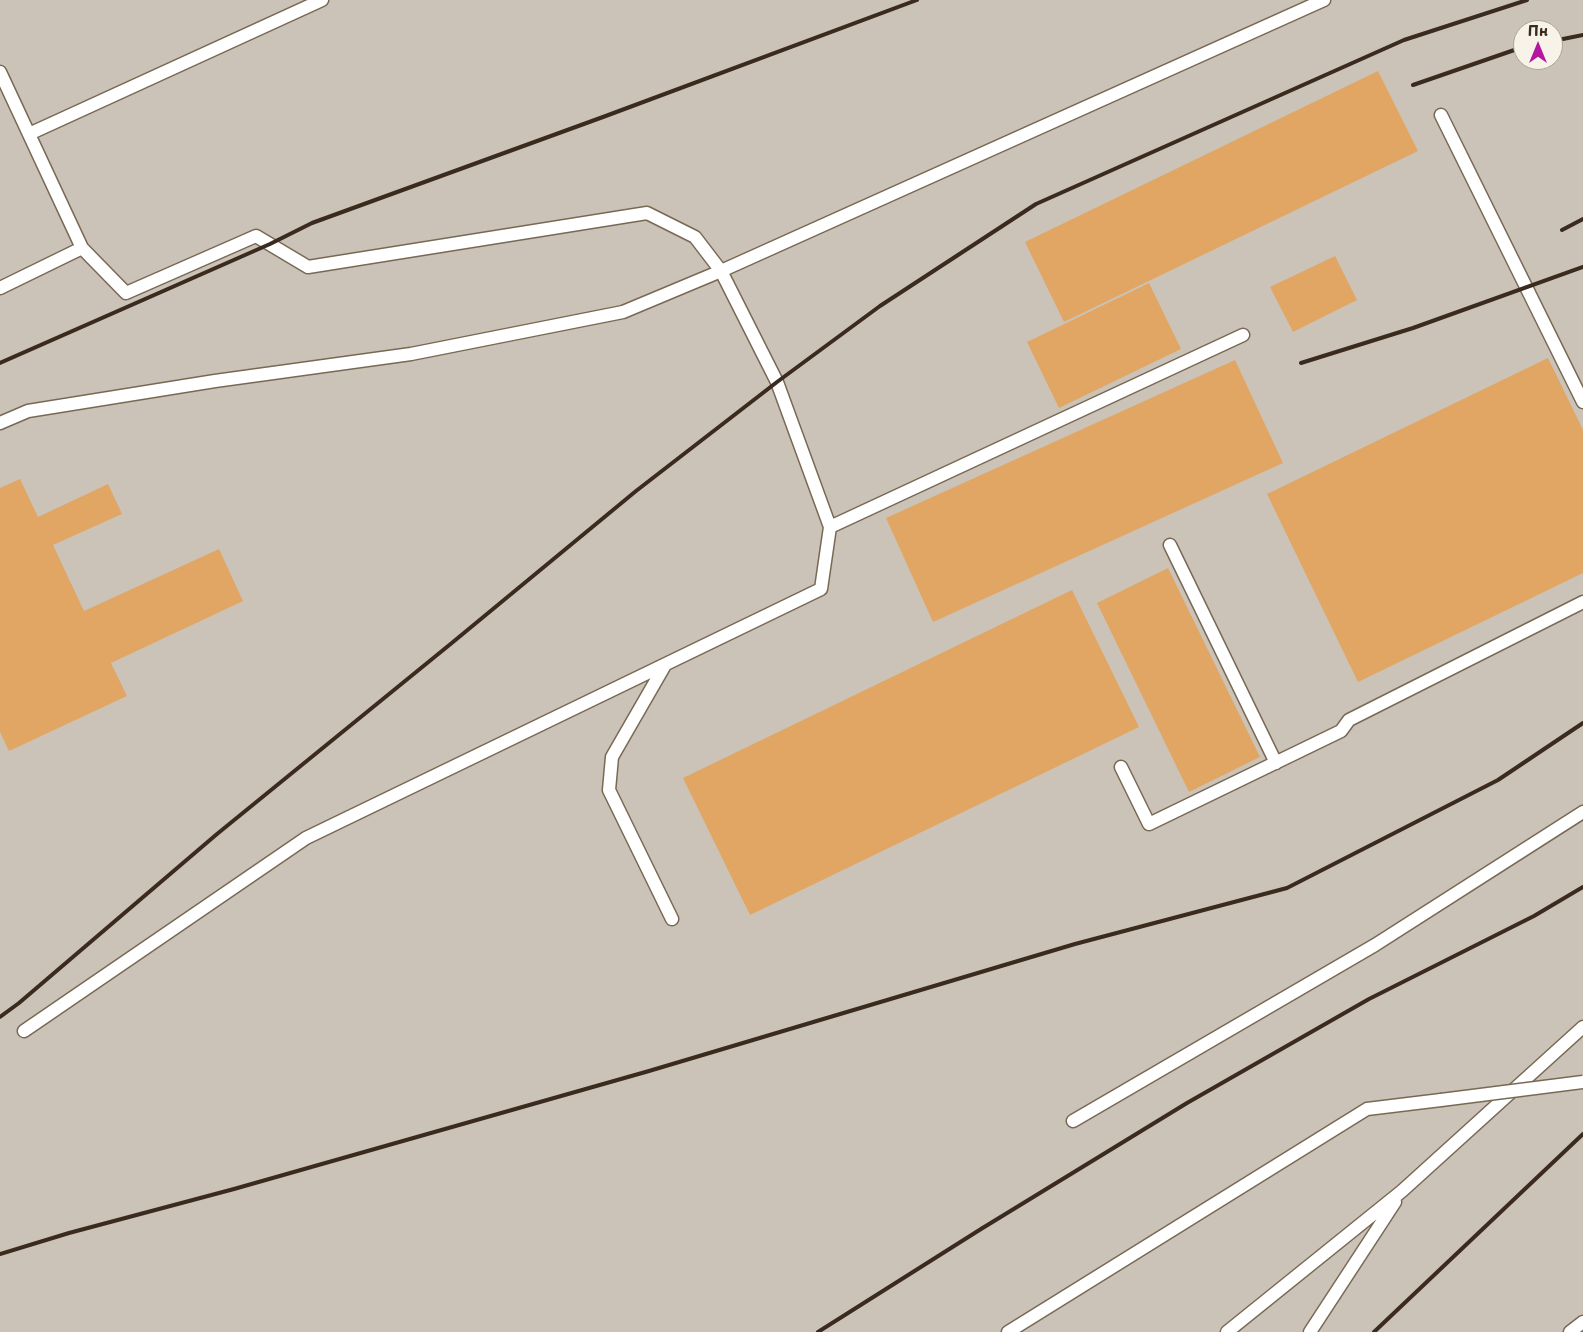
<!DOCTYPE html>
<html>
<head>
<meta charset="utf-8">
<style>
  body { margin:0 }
  #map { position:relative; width:1583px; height:1332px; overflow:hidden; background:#e9deb9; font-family:"Playpen Sans",sans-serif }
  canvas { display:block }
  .north { position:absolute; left:1513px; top:20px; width:50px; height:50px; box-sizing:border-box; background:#f7f3e8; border:1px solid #aca397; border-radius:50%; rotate:0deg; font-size:14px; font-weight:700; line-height:20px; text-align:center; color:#3b2a1e }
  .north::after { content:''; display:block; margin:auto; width:18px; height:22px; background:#b5179e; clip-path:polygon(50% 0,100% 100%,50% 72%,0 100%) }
</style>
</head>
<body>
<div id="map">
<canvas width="1583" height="1332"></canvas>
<div class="north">Пн</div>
</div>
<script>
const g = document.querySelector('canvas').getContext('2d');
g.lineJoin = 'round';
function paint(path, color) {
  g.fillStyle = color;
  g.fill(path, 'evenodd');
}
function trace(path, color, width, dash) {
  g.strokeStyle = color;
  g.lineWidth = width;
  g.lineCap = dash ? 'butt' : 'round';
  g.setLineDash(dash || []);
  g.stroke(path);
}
paint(new Path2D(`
  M0,0h1583v1332h-1583zM1523,30h30v30h-30z`), '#cbc3b8');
paint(new Path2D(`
  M1378,71l40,80 -354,171 -39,-80z
  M1335,256l22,44 -64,32 -23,-45z
  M1149,283l32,66 -122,59 -32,-66z
  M1548,358l35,72v143l-225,109 -91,-188z
  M1235,360l48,103 -350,159 -47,-104z
  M20,479l18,38 70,-33 14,30 -69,31 31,66 135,-62 24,52 -132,62 16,33 -118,55 -9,-19v-244z
  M1168,568l92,189 -71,35 -92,-189z
  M1072,590l67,137 -389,188 -67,-137z`), '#e1a663');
const service = new Path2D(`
  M0,72l82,176 44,45 130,-57 52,31 339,-54 48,24 26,34 56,111 53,145 -9,62 -515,249 -282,193
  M1441,115l142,287
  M29,134l293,-134
  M0,288l82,-40
  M0,423l28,-12 187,-30 196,-27 212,-42 98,-41 603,-271
  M830,527l413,-192
  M1170,545l106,218
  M665,665l-53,92 -3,33 63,129
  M1121,767l28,57 192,-93 8,-11 234,-118
  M1073,1121l302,-176 208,-133
  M1008,1332l359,-223 74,-9
  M1227,1332l175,-141 181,-164
  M1310,1332l85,-130
  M1570,1332l13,-10`);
trace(service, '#786954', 15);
trace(service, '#fff', 12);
trace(new Path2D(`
  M1553,41l30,-6
  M1413,85l110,-38
  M1562,230l21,-11
  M0,363l270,-119 42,-21 291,-106 314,-117
  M1301,363l112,-35 170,-61
  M0,1017l19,-14 198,-169 236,-192 183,-151 141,-109 103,-76 156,-102 368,-164 123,-40
  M0,1254l69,-21 165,-44 415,-118 426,-127 212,-56 211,-108 85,-57
  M818,1332l163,-103 206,-126 182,-104 165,-83 49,-29
  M1374,1332l209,-198`), '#3b2a1e', 4);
const serviceBridge = new Path2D(`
  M1441,1100l142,-18`);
trace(serviceBridge, '#786954', 15, []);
trace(serviceBridge, '#fff', 12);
</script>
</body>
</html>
